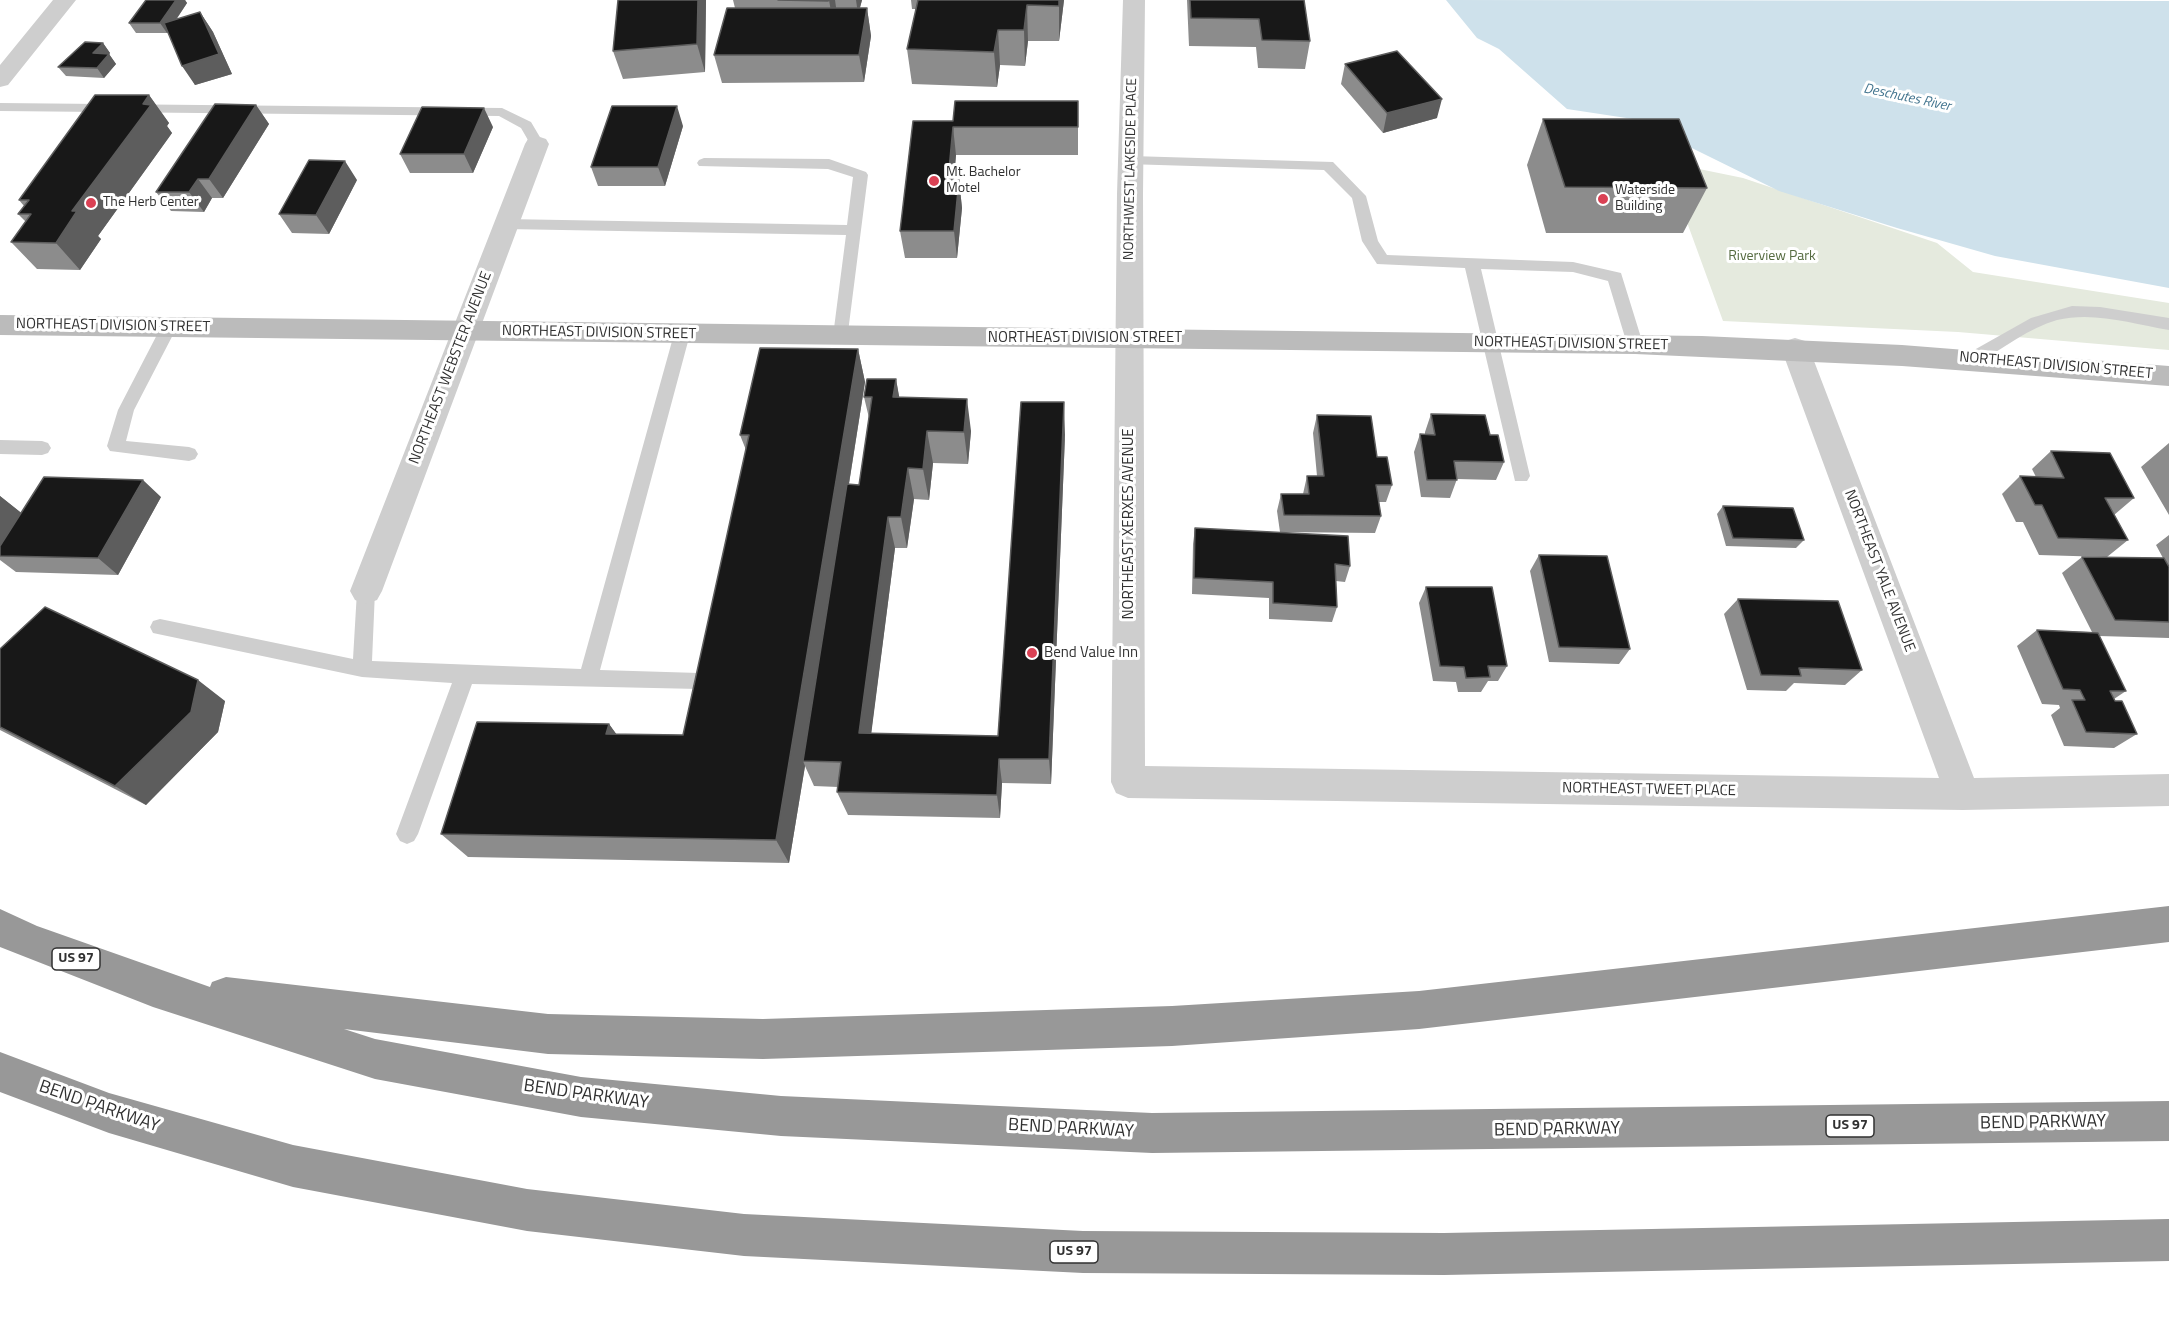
<!DOCTYPE html>
<html>
<head>
<meta charset="utf-8">
<style>
  body { margin:0 }
  canvas { display:block; background:#fff }
</style>
</head>
<body>
<canvas width="2169" height="1329"></canvas>
<script>
const g = document.querySelector('canvas').getContext('2d');
g.lineJoin = 'round';
function paint(path, color) {
  g.fillStyle = color;
  g.fill(path, 'evenodd');
}
function trace(path, color, width, dash) {
  g.strokeStyle = color;
  g.lineWidth = width;
  g.lineCap = dash ? 'butt' : 'round';
  g.setLineDash(dash || []);
  g.stroke(path);
}
function drawText(font, color, halo, rows, align = 'center') {
  g.font = font + ' "Titillium Web",sans-serif';
  g.lineWidth = 6;
  g.setLineDash([]);
  g.textBaseline = 'middle';
  g.strokeStyle = halo;
  g.fillStyle = color;
  for (const [text, x, y, turn = 0] of rows) {
    g.save();
    g.translate(x, y);
    g.rotate((+turn || 0) * Math.PI / 180);
    g.textAlign = isNaN(turn) ? turn : align;
    if (halo) g.strokeText(text, 0, 0);
    g.fillText(text, 0, 0);
    g.restore();
  }
}
paint(new Path2D(`
  M1665,162l78,16 194,65 36,29 196,31v47l-211,-18 -235,-11z`), '#e5eade');
paint(new Path2D(`
  M1446,0l723,1v287l-174,-32 -98,-28 -118,-37 -146,-72 -66,-10 -68,-60 -22,-11z`), '#cee1eb');
paint(new Path2D(`
  M0,103l502,5 29,14 13,22 -7,5 -5,-2 -11,-19 -22,-12 -499,-5z
  M1131,156l202,6 33,34 12,45 9,14 186,7 48,11 22,71 -8,6 -8,-6 -19,-63 -35,-9 -92,-3 49,207 -3,5h-12l-50,-213 -88,-4 -15,-23 -10,-43 -28,-28 -198,-6 -2,-3z
  M704,158l125,1 37,13 2,3 -21,165h-12l-2,-4 13,-101 -341,-6 -8,-5 8,-5 342,6 6,-48 -25,-8 -129,-3 -2,-3 2,-3z
  M2072,306l28,1 69,11v12c-36,-6 -75,-19 -112,-10 -28,8 -53,28 -78,42l-6,2 -8,-6 2,-4 64,-36z
  M169,321l8,6 -43,83 -8,31 63,6 6,2 3,5 -3,5 -6,2 -79,-10 -3,-5 11,-36 43,-83z
  M682,328l8,6 -90,336 99,3 7,2 3,6 -3,6 -7,2 -227,-5 -54,150 -4,7 -7,3 -7,-3 -4,-7 56,-151 -90,-6 -209,-44 -3,-6 3,-6 7,-2 193,40 4,-68 2,-5 7,-3 7,3 2,5 -3,70 209,8 93,-335z
  M0,440l42,1 6,2 3,5 -3,5 -6,2 -42,-1z`), '#cecece');
paint(new Path2D(`
  M53,0h23l-68,85 -8,2v-22z
  M1123,0h22l-2,194 2,572 794,12 -158,-430 4,-7 10,-3 10,3 4,7 165,430 195,-4v32l-206,4 -835,-12 -12,-5 -5,-11 6,-588z
  M537,136l9,3 3,5 -167,447 -5,9 -11,4 -11,-4 -5,-9 175,-447 3,-5z`), '#cecece');
paint(new Path2D(`
  M0,315l1702,21 200,9 267,21v20l-267,-20 -267,-12 -1635,-19z`), '#bbb');
paint(new Path2D(`
  M2169,906v36l-750,87 -247,17 -409,13 -215,-5 -204,-25 31,10 206,38 200,19 371,17 1017,-12v40l-1017,12 -371,-17 -200,-19 -206,-38 -222,-72 -153,-60v-38l37,17 173,61 2,-5 14,-5 322,37 215,5 409,-13 247,-15z
  M0,1052l109,41 184,52 234,44 217,25 339,17 361,2 725,-14v42l-725,14 -361,-2 -339,-17 -217,-25 -234,-44 -184,-54 -109,-41z`), '#989898');
paint(new Path2D(`
  M146,0h39l2,3 -11,17 24,-8 13,20 19,42 -37,11 -27,-53 -1,1h-31l-7,-10z
  M706,0l-1,72 -82,7 -10,-28z
  M733,0h129l-2,8h7l4,28 -7,46 -142,1 -8,-28 21,-47z
  M911,0h153l-5,41h-31l-3,25 -25,-1 -3,22 -85,-3 -5,-35 9,-40h-4z
  M1187,0h117l6,41 -5,28 -47,-1 -2,-21 -67,-1z
  M103,43l7,10 -1,1 7,10 -12,14 -38,-2 -8,-9z
  M1345,64l92,54 -54,15 -42,-49z
  M149,95l20,28 -2,3 5,7 -74,103 3,3 -21,31 -43,-1 -26,-27 15,-20 -8,-8 6,-8 -5,-6z
  M1078,101v54h-122l-2,25h5l3,28 -5,50h-52l-5,-27 53,-110z
  M256,105l13,19 -46,74h-11l-8,14 -33,-1 -15,-19z
  M1543,119l164,69 -24,45h-137l-19,-68z
  M683,126l-18,60h-67l-7,-19z
  M493,127l-20,46h-63l-10,-19z
  M357,180l-28,54 -37,-1 -13,-19z
  M858,349l7,33 -16,102 10,1 10,-67 -5,-21 32,-18 3,19 72,33 -3,33 -35,-1 -4,37 -15,-1 -7,49h-12l-24,185 127,3 67,-301 -14,349 -49,-1 -2,35 -152,-3 -11,-23 1,-5 -24,-1 -9,-20 -16,97 -321,-6 -27,-23 168,-110 7,10 67,1 63,-285 -6,-15z
  M1431,414l59,21 14,27 -8,18 -39,-1 -7,19 -29,-1 -7,-45 6,-18h5v-2z
  M1317,415l60,42 15,28 -6,17h-7l2,14 -6,17 -95,-1 -3,-21 4,-17h22l4,-18h10l-4,-43z
  M2169,443v72l-28,-48z
  M2051,451l83,47 -20,17 14,25 -21,17 -68,-2 -16,-33h-7l-14,-28 18,-18 16,1 -4,-8z
  M0,496l21,17 140,-16 -43,78 -102,-3 -16,-12z
  M1723,506l81,34 -8,8 -70,-2 -9,-32z
  M1195,528l155,38 -5,16 -9,-1 1,26 -5,15 -63,-3v-21l-77,-4 1,-50z
  M2169,535v103l-70,-2 27,55 -12,8 23,35 -23,14 -50,-2 -13,-31 9,-7 -1,-3 -17,-1 -25,-58 20,-16 55,2 -30,-59 20,-16 81,1 -7,-13z
  M1539,555l91,94 -11,15 -70,-2 -19,-91z
  M1426,587l81,79 -9,15h-10l-7,11h-23l-2,-10 -23,-1 -14,-78z
  M1738,599l124,71 -17,15 -51,-2 -8,8 -39,-1 -23,-76z
  M0,649l225,52 -7,31 -72,73 -146,-75z`), '#8c8c8c');
paint(new Path2D(`
  M176,0h9l2,3 -20,30 -7,-10z
  M698,0h8l-1,72 -8,-28z
  M829,0h6l2,14 -3,15z
  M856,0h6l-4,14z
  M1059,0h5l-5,41z
  M1027,5l1,36 -3,25 -1,-36z
  M867,8l4,28 -7,46 -5,-27z
  M200,12l13,20 19,42 -37,11 -13,-19z
  M998,30l2,35 -3,22 -3,-35z
  M103,43l7,10 -1,1 7,10 -12,14 -7,-10 -4,-15z
  M149,95l20,28 -2,3 5,7 -74,103 3,3 -21,31 -24,-27 16,-32z
  M1442,99l-5,19 -54,15 4,-20z
  M256,105l13,19 -46,74 -14,-19z
  M677,106l6,20 -18,60 -7,-19z
  M484,108l9,19 -20,46 -9,-19z
  M953,127l3,28 -5,53 -3,-28z
  M345,161l12,19 -28,54 -13,-19z
  M198,179l14,19 -8,14 -15,-20z
  M959,180l3,28 -5,50 -3,-27z
  M858,349l7,33 -60,379h-2l2,5 -16,97 -13,-23z
  M896,379l6,33 -9,-15z
  M967,399l4,32 -3,33 -4,-32z
  M1064,402l1,33 -14,349 -2,-25z
  M927,431l6,32 -4,37 -6,-31z
  M908,468l6,31 -7,49 -6,-31z
  M143,480l18,17 -43,78 -20,-17z
  M0,496l24,19 -24,40z
  M888,517l7,31 -27,211 -9,-26z
  M198,680l27,21 -7,31 -72,73 -31,-19z
  M609,724l19,26 -22,-16z
  M999,759l3,24 -2,35 -3,-23z`), '#5d5d5d');
const building = new Path2D(`
  M146,0h30l-16,23h-31z
  M618,0h80l-1,44 -84,7z
  M778,0h51l-1,1z
  M918,0h141v6l-32,-1 -3,25h-26l-4,22 -87,-3z
  M1190,0h114l6,41 -48,-1 -3,-21 -68,-1z
  M727,8h140l-8,47h-145z
  M200,12l19,42 -37,12 -18,-43z
  M85,42l18,1 -10,10 16,1 -12,14 -39,-1z
  M1397,51l45,48 -55,14 -42,-49z
  M95,95h54l-6,9 8,1 -79,106h5l-21,32 -45,-1 20,-28h-13l11,-14h-10z
  M955,101h123v26h-125l-5,53h11l-5,51h-54l13,-110h40z
  M215,104l41,1 -47,74h-11l-9,13h-33z
  M612,106h65l-19,61h-67z
  M422,107l62,1 -20,46h-64z
  M1543,119h136l28,69 -142,-1z
  M309,160l36,1 -29,54 -37,-1z
  M760,348l98,1 -82,491 -335,-6 36,-112 132,2 -3,10 77,1 66,-300h-9z
  M867,379h29l-3,18 74,2 -3,33 -37,-1 -4,38 -15,-1 -7,49h-13l-29,216 139,3 23,-334h43l-15,357h-50l-2,36 -160,-3 4,-30 -38,-1 44,-277 12,1 13,-88h-8z
  M1431,414l54,1 5,20h8l6,27 -50,-1 3,19h-30l-7,-46 15,1z
  M1317,415l54,1 6,41h10l5,28h-16l5,31 -97,-1 -3,-21h28l-2,-18h17z
  M2051,451l59,2 24,45h-29l23,42 -70,-2 -16,-33h-7l-15,-29 44,2z
  M44,477l99,3 -45,78 -98,-2v-10z
  M1723,506l70,2 11,32 -71,-2z
  M1195,528l153,8 2,30 -15,-2 2,43 -64,-4v-21l-79,-4z
  M1539,555l68,1 23,93 -71,-2z
  M2082,557l82,1 5,9v55l-54,-2z
  M1426,587h66l15,79h-19l2,11 -24,1 -2,-11 -24,-1z
  M1738,599l100,2 24,69 -63,-2 2,8 -40,-1z
  M45,607l153,73 -7,32 -76,74 -115,-59v-78z
  M2037,630l61,3 28,58h-16l5,10h7l15,33 -51,-2 -14,-32h13l-5,-10 -17,-1z`);
paint(building, '#181818');
trace(building, '#5d5d5d', 1.5);
for (const [x, y, r, color] of [
  [934,181,6,"#da4154"],
  [1603,199,6,"#da4154"],
  [91,203,6,"#da4154"],
  [1032,653,6,"#da4154"]
]) {
  const dot = new Path2D();
  dot.arc(x, y, r, 0, 2 * Math.PI);
  g.fillStyle = color;
  g.fill(dot);
  trace(dot, '#fff', 2);
}
drawText('italic 14px', '#43758f', '#fff', [
  ["Deschutes River",1907,98,12]
]);
drawText('14px', '#313131', '#fff', [
  ["NORTHWEST LAKESIDE PLACE",1131,169,-89]
]);
drawText('14px', '#313131', '#fff', [
  ["Mt. Bachelor",946,173],
  ["Motel",946,189],
  ["Waterside",1615,191],
  ["Building",1615,207],
  ["The Herb Center",103,203]
], 'left');
drawText('14px', '#566b41', '#fff', [
  ["Riverview Park",1772,257]
]);
for (const [x, y, w] of [
  [76,959,48],
  [1850,1126,48],
  [1074,1252,48]
]) {
  const box = new Path2D();
  box.roundRect(x - w / 2, y - 11, w, 22, 4.5);
  g.fillStyle = '#fff';
  g.fill(box);
  trace(box, '#313131', 1.5);
}
drawText('bold 14px', '#313131', null, [
  ["US 97",76,959],
  ["US 97",1850,1126],
  ["US 97",1074,1252]
]);
drawText('15px', '#313131', '#fff', [
  ["NORTHEAST DIVISION STREET",113,326,1],
  ["NORTHEAST DIVISION STREET",599,333,1],
  ["NORTHEAST DIVISION STREET",1085,338],
  ["NORTHEAST DIVISION STREET",1571,344,1],
  ["NORTHEAST DIVISION STREET",2056,366,5],
  ["NORTHEAST WEBSTER AVENUE",451,368,-69],
  ["NORTHEAST XERXES AVENUE",1129,524,-90],
  ["NORTHEAST YALE AVENUE",1879,571,69],
  ["NORTHEAST TWEET PLACE",1649,790,1]
]);
drawText('15px', '#313131', '#fff', [
  ["Bend Value Inn",1044,653]
], 'left');
drawText('18px', '#313131', '#fff', [
  ["BEND PARKWAY",586,1095,8],
  ["BEND PARKWAY",99,1107,19],
  ["BEND PARKWAY",2043,1123,-1],
  ["BEND PARKWAY",1071,1129,3],
  ["BEND PARKWAY",1557,1130,-1]
]);
</script>
</body>
</html>
